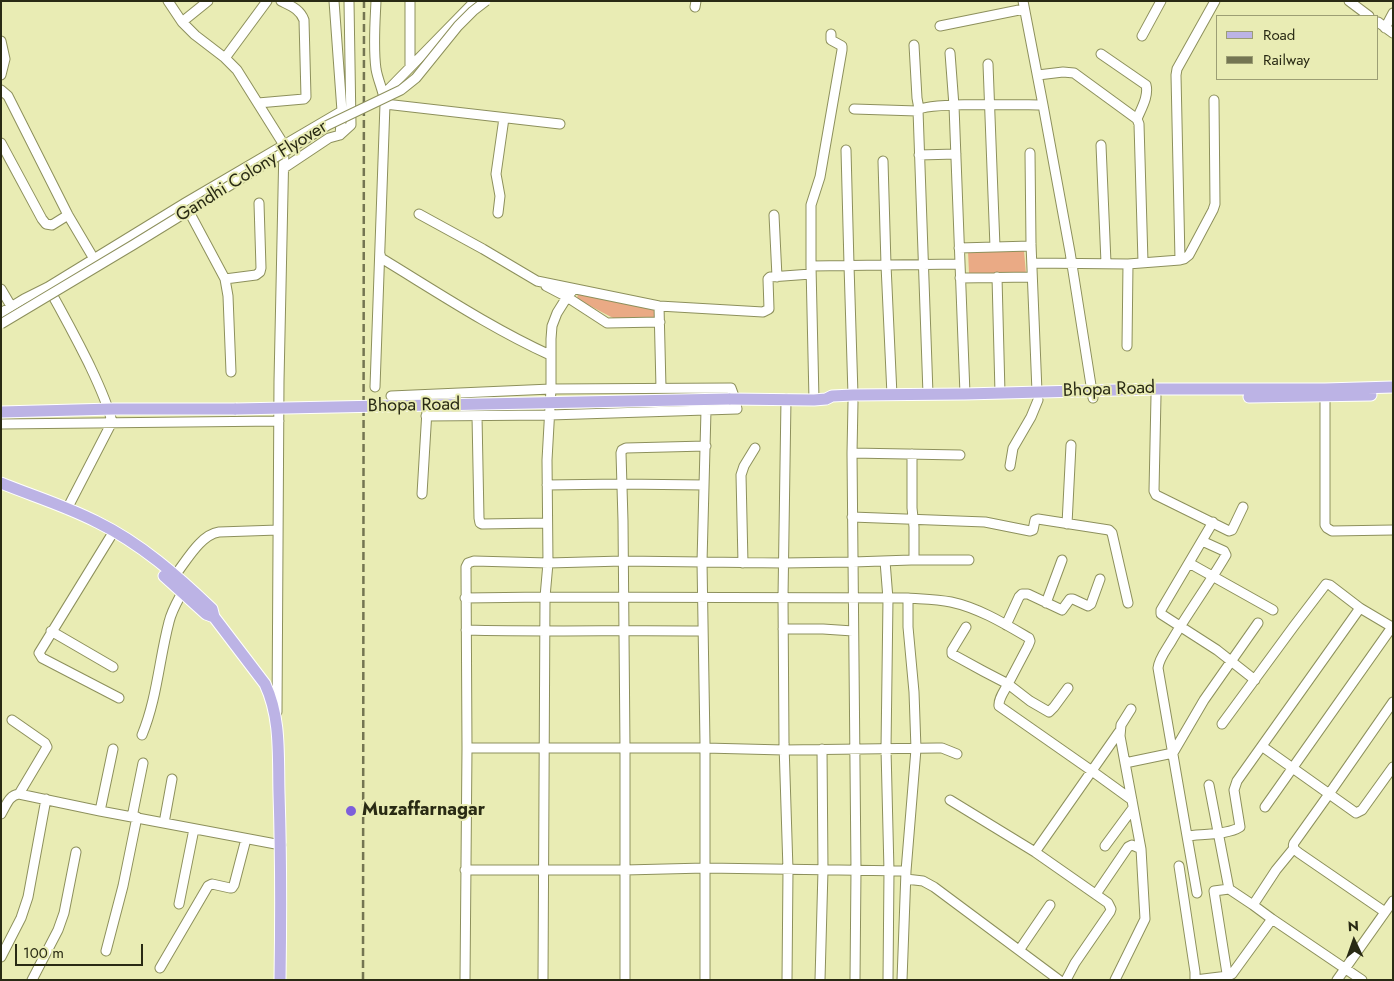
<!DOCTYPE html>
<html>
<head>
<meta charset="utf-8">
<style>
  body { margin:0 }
  #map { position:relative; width:1394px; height:981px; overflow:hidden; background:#e9ecb4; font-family:Jost,sans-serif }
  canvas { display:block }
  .frame { position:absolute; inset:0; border:2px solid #292a14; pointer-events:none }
  .legend { position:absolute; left:1216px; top:15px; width:162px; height:65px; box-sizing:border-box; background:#e9ecb4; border:1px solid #9c9e74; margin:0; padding:6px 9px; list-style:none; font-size:15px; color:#292a14 }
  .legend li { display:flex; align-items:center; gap:10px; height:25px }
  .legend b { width:25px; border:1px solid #9c9e74 }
  .north { position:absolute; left:1329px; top:916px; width:50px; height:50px; -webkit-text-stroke:4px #e9ecb4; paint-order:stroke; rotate:357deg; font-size:14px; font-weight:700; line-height:20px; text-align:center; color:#292a14 }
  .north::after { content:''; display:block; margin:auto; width:18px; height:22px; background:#292a14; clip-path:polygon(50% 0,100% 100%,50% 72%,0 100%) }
  .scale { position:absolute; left:15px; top:944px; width:128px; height:22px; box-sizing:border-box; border:2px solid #292a14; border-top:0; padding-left:6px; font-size:15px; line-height:18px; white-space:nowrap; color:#292a14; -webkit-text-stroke:4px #e9ecb4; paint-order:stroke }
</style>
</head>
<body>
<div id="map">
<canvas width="1394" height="981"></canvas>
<div class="frame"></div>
<ul class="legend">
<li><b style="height:6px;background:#bcb3e5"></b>Road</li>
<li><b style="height:6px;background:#747552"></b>Railway</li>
</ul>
<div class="north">N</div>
<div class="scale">100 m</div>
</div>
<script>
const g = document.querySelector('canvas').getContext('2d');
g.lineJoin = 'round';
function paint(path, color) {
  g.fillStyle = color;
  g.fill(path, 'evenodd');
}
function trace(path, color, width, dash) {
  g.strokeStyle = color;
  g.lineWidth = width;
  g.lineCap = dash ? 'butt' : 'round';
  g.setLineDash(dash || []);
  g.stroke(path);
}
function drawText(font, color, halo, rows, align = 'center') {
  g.font = font + ' Jost,sans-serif';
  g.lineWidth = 4;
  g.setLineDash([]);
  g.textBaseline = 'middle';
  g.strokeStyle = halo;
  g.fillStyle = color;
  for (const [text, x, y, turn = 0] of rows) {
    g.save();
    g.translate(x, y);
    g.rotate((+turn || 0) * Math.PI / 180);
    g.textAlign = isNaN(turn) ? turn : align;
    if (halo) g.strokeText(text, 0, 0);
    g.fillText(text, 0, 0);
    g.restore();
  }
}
paint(new Path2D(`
  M968,251h56l2,23 -57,-1z
  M578,293l76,14v11l-39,1 -38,-20z`), '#eaaa85');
const minor = new Path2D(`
  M168,1l14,21 13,13 30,23 12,12 47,75 -5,236 -2,331
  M334,1l8,110 -2,24
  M1023,1l20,104 27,147 23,146
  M1349,1l20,15
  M695,7l1,-6
  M182,22l26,-21
  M1378,22l15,11
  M940,26l84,-17
  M1385,28l8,-15
  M1142,36l19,-35
  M1,41l4,18 -4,16
  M914,45l3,53 2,11
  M950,53l4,53 11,288
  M1101,54l45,31c3,11 -5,24 -9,34
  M225,58l42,-57
  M410,67v-66
  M1038,75l25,-3 11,1 63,46 2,5 4,138
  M1,90l7,6 60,119 26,44
  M384,94l91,-93
  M258,103l46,-4 2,-2 -2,-77c-4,-11 -13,-14 -23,-19
  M385,104l175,20
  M854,109l63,2
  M1,143l41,76 4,5 6,1 16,-10
  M1101,145l5,118
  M846,150l3,115 4,130
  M1030,153l1,91 6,148
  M919,155l37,-1
  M883,161l3,104 6,130
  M284,168l45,-30 11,-3 11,-10 -2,-124
  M186,206l39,73 3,17 3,76
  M498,213l2,-17 -4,-22 8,-56
  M419,214l64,35 54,32 122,25 104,6 6,-3 -1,-30 2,-2 41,-3
  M774,215l3,62
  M995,247l36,-1
  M959,248l36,-1 -7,-183
  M380,254l1,4c56,34 110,70 169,97
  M1180,260l4,-1 5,-4 24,-45 2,-6 -1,-104
  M1032,263l96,1 52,-4 -4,-185 1,-6 38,-68
  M811,266v-61l9,-28 22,-127v-4l-11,-6v-6
  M997,277l3,116
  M960,278l72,-1
  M225,279l31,-4 4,-3 1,-4 -2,-65
  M546,286l21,11 40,26 53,-1
  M48,287c14,25 27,49 40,75 9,19 19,39 24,60l-45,87
  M1,289l10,17
  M659,306l2,82
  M1,313l23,-14 24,-12 137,-84 157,-92
  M1127,346l1,-82
  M375,387l10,-283c-1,-12 -7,-23 -9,-35 -3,-22 -1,-45 0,-68
  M1325,391v134l2,3 5,3 61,-1
  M928,394l-10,-284c10,-8 106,-5 125,-5
  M391,396l160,-7 180,-1 4,11 2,10 -187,6 -124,1
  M1156,396l-2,95 2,4 73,36 3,-1 11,-23
  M786,399l-3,198 1,147 4,126 -1,110
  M814,400l-3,-134 149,-2
  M853,402l-1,51 108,2
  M477,416l2,102 1,5 2,1 65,-1
  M1,424l278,-3
  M852,453l4,417 -1,110
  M912,454v54l2,19v33
  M1010,466l3,-18 18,-31 7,-17
  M547,485l74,-1 83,1
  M422,494l5,-84
  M852,517l133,5 45,9 3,-1 2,-10 3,-1 71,11 3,3 16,70
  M1213,522l-52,88v4l56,36 38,30
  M1067,524l4,-79
  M114,531l-75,122 3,5 77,40
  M1202,541l22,10 2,4c-17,29 -37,56 -54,85 -5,9 -13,18 -14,28l29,168c14,-2 41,-1 53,-9l-6,-37 3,-9 123,-173
  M885,561l3,38 -2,150 3,122 -1,109
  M743,563l-2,-88 3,-9 11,-18
  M1189,563l84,47
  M172,579c13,-15 27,-44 47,-47l59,-2
  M465,598l80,-1 363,1c14,1 29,1 43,4 28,6 54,22 78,36l1,3 -2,5 -20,38 -25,-13 -31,-17v-4l14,-23
  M1046,603l16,-43
  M1006,625l13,-28 3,-3h6l34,16 8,-11h3l15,7 3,-2 9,-25
  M783,629h40l30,2
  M466,630c79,2 158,0 237,1
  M51,631l62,36
  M1068,688l-14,19 -5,5 -19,-11 -22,-17c-3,6 -10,15 -9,22l93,65 40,29
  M12,720l33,23 2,4 -28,47
  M1222,724l72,-98 32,-42 4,1 30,23 32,19 1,-1
  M142,735c15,-36 17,-75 27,-113 3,-13 10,-23 16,-35
  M1263,747l93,66 6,-3 31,-43
  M467,748h238l79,2 153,-2h5l15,6
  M1125,763l48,-10 31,-53 54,-77
  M1209,785l20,104
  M950,800l85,52 73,51 3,6 -1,3 -35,51 -9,17
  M1265,807l127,-180 1,1
  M100,811l13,-62
  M1,814c5,-8 8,-19 18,-20l81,17 181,34
  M132,817l11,-54
  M164,823l8,-44
  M1187,836l10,57
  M1105,846l28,-38
  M1035,852l84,-120
  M1179,866l16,106v8
  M465,870h160l80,-2 201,3
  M906,879l17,2 11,6 125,93
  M1096,894l32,-47 4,-2 9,4
  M179,904l15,-75
  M1253,905l23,-35 18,-22
  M1385,912l-86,-59c-4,-3 -7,-5 -5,-10l35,-49 64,-92
  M1020,949l30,-44
  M106,951l17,-65 14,-69
  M1,957l20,-39 7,-21 18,-98
  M160,968l48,-82 4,-2 18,4h2l2,-3 12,-46
  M32,980l26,-50 6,-17 12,-61
  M465,980l2,-232 -1,-181 2,-4 6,-2 74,2 75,-2 160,2 70,-1 58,-2h58
  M543,980l2,-383 3,-34 -1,-103 4,-71v-50l1,-13 5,-13 10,-16 7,-8
  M625,980v-232l-2,-227 -2,-68 1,-3 4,-2 80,-2
  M705,980v-237l-3,-181 4,-152
  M820,980l3,-110 -1,-121
  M902,980l4,-109 10,-122 -2,-57 -6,-65v-29
  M1115,980l30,-61 -4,-70 -21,-113 1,-11 10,-16
  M1195,980l33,-4 4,-2 40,-55
  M1228,980l-14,-89 15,-2 24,16 19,14 90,61
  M1337,980l56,-79`);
const major = new Path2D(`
  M1249,397l122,-2
  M729,399l85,1 12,-1 6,-3 21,-1 112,-1 191,-5h169l68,-2
  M1,412l112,-3h123
  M1,483c32,13 65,23 96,39 43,21 81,54 115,87l2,8 51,67c16,34 13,71 14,109 2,62 2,124 1,187
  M164,576l42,38 8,3`);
trace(minor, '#8d905c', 11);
trace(major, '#fff', 13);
trace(minor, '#fff', 9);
trace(major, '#bcb3e5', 11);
trace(new Path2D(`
  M363,980l1,-979`), '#747552', 2.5, [8, 4]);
const minorBridge = new Path2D(`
  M1,324l132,-79 195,-120 73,-35 15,-12 42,-52 15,-15 13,-10`);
const majorBridge = new Path2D(`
  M236,409l493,-10`);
trace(minorBridge, '#8d905c', 11, []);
trace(majorBridge, '#fff', 13, []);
trace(minorBridge, '#fff', 9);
trace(majorBridge, '#bcb3e5', 11);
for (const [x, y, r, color] of [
  [351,811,6,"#7d5fda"]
]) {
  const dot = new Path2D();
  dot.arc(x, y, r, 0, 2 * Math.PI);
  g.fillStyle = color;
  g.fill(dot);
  trace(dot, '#e9ecb4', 2);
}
drawText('18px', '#292a14', '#e9ecb4', [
  ["Gandhi Colony Flyover",252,172,-32],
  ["Bhopa Road",1109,390,-2],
  ["Bhopa Road",414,406,-1]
]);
drawText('bold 18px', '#292a14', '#e9ecb4', [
  ["Muzaffarnagar",362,811]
], 'left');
</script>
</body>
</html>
